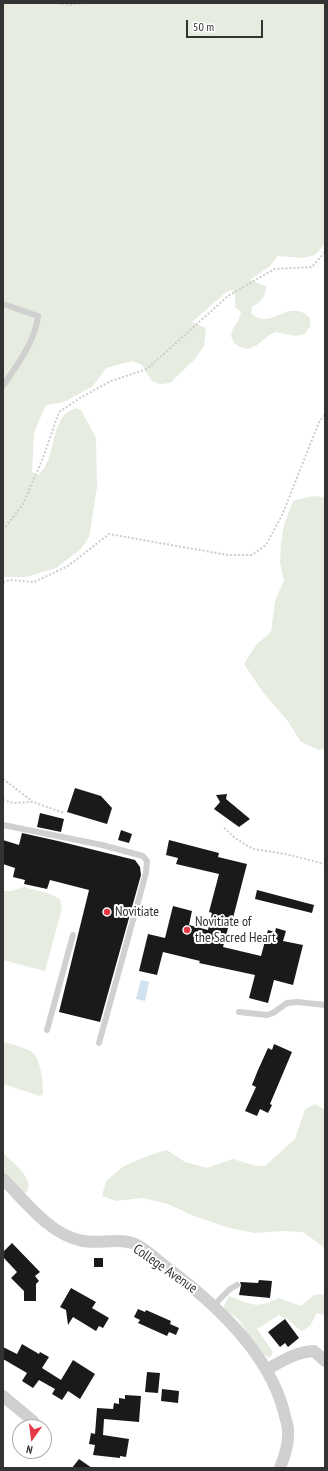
<!DOCTYPE html>
<html>
<head>
<meta charset="utf-8">
<style>
  body { margin:0 }
  #map { position:relative; width:328px; height:1471px; overflow:hidden; background:#fff; font-family:"PT Sans Narrow",sans-serif }
  canvas { display:block }
  .frame { position:absolute; inset:0; border:4px solid #333; pointer-events:none }
  .north { position:absolute; left:12px; top:1419px; width:40px; height:40px; box-sizing:border-box; background:#fff; border:1px solid #adadad; border-radius:50%; rotate:194deg; font-size:11px; font-weight:700; line-height:16px; text-align:center; color:#333 }
  .north::after { content:''; display:block; margin:auto; width:14px; height:18px; background:#e63946; clip-path:polygon(50% 0,100% 100%,50% 72%,0 100%) }
  .scale { position:absolute; left:186px; top:20px; width:77px; height:18px; box-sizing:border-box; border:2px solid #333; border-top:0; padding-left:5px; font-size:12px; line-height:14px; white-space:nowrap; color:#333; -webkit-text-stroke:3px #fff; paint-order:stroke }
</style>
</head>
<body>
<div id="map">
<canvas width="328" height="1471"></canvas>
<div class="frame"></div>
<div class="north">N</div>
<div class="scale">50 m</div>
</div>
<script>
const g = document.querySelector('canvas').getContext('2d');
g.lineJoin = 'round';
function paint(path, color) {
  g.fillStyle = color;
  g.fill(path, 'evenodd');
}
function trace(path, color, width, dash) {
  g.strokeStyle = color;
  g.lineWidth = width;
  g.lineCap = dash ? 'butt' : 'round';
  g.setLineDash(dash || []);
  g.stroke(path);
}
function drawText(font, color, halo, rows, align = 'center') {
  g.font = font + ' "PT Sans Narrow",sans-serif';
  g.lineWidth = 4;
  g.setLineDash([]);
  g.textBaseline = 'middle';
  g.strokeStyle = halo;
  g.fillStyle = color;
  for (const [text, x, y, turn = 0] of rows) {
    g.save();
    g.translate(x, y);
    g.rotate((+turn || 0) * Math.PI / 180);
    g.textAlign = isNaN(turn) ? turn : align;
    if (halo) g.strokeText(text, 0, 0);
    g.fillText(text, 0, 0);
    g.restore();
  }
}
paint(new Path2D(`
  M3,3h322v241l-10,11 -12,3 -25,-2 -8,10 -20,14 16,6c0,11 -5,16 -14,21l-1,6c19,20 37,-17 59,5v8l-5,8 -9,2 -20,-4 -7,3 -12,10 -9,4 -8,-2 -6,-4 -3,-7 2,-8 5,-6 3,-10 -6,-5v-13l-3,-4 -7,3 -33,29 14,6 -2,18 -9,13 -25,24 -10,1 -8,-3 -10,-16 -10,-4 -26,7 -13,18 -29,16 -18,3 -12,27 -2,40 6,3c17,-14 12,-44 27,-61 3,-3 8,-4 11,-6l5,2 15,28 1,49 -8,50 -8,12 -25,19 -30,9h-23z
  M312,496l13,1v251l-6,2 -18,-8 -14,-22 -25,-29 -18,-27 12,-19 15,-13 4,-31 9,-21 -4,-17 1,-20 3,-18 9,-24z
  M24,887l26,7 10,5 2,9 -17,63 -42,-11v-69h8z
  M3,1042c8,2 23,6 29,10 9,6 11,32 11,42l-3,2 -37,-12z
  M315,1104l10,6v138l-22,-16 -20,-1 -28,2 -26,-5 -35,-12 -26,-12 -25,-6 -27,3 -14,-5 4,-15 18,-15 23,-10 20,-6 18,12 22,6 26,-9 23,7h9l30,-27 10,-30z
  M3,1153c9,8 32,26 24,39l-3,1 -21,-18z
  M325,1294v21l-8,-2 -7,13 -8,5 -5,-3 -8,-8 -10,-5 -22,14 16,23 -3,6 -9,-5 -23,-34 -15,-11 6,-12c22,9 28,13 50,2l22,8 13,-11z`), '#e6ecdf');
paint(new Path2D(`
  M141,980l8,2 -4,19 -9,-2z`), '#cfe2ee');
paint(new Path2D(`
  M75,788l26,8 11,12 -5,16 -40,-12z
  M227,794l-1,5 24,20 -11,8 -25,-18 6,-7 -4,-7z
  M40,813l24,6 -3,13 -24,-5z
  M121,830l11,4 -3,9 -11,-3z
  M22,833l36,8 77,19 5,7 1,8 -41,147 -41,-10 30,-122 -39,-10 -3,9 -23,-5 1,-4 -12,-3 2,-9 -12,-4v-24l16,5z
  M169,840l50,13 -1,4 29,7 -14,54 -2,-1 -8,30 38,9 7,-26 7,2 1,-4 10,3 -3,10 20,4 -10,40 -19,-5 -6,23 -19,-5 6,-23 -56,-12 1,-2 -37,-9 -6,23 -18,-4 9,-37 17,4 8,-32 19,5 -3,14 19,5 4,-17 -3,-1 10,-38 -43,-10 2,-6 -12,-3z
  M257,890l57,15 -2,8 -57,-14z
  M274,1044l18,8 -22,52 2,1 -4,8 -8,-4 -3,7 -12,-5 11,-24 -4,-2 6,-15 10,-22 4,2z
  M12,1243l28,29 -5,4 4,5 -3,3v17h-12v-10l-13,-13 6,-6 -14,-15v-5z
  M94,1258h9v9h-9z
  M259,1280l13,1 -2,17 -31,-3 2,-10 -1,-3 18,1z
  M71,1288l25,14 -4,6 17,10 -6,10 -4,-2 -3,5 -23,-14 -5,8 -2,-15 -6,-3z
  M138,1309l7,3 1,-2 25,11 -1,3 9,4 -3,7 -7,-3 -2,4 -29,-13 2,-3 -6,-3z
  M285,1319l14,19 -11,9 -3,-4 -5,4 -12,-15z
  M22,1344l17,10 1,-2 9,5 -7,11 19,12 12,-20 22,14 -15,25 -12,-8 -6,9 -10,-6 3,-5 -16,-9 -6,8 -11,-7 5,-8 -24,-14v-12l14,7z
  M147,1372l13,1 -2,20 -13,-1z
  M162,1389l17,2 -1,12 -17,-2z
  M125,1395l16,1 -2,26 -35,-3 -1,16 26,4 -3,18 -6,-1v2l-27,-3 2,-10 -6,-1 2,-11 4,1 2,-26 16,1 1,-6 5,1v-6l6,1z
  M79,1459l13,9h-20z`), '#1a1a1a');
trace(new Path2D(`
  M54,3l15,2 15,-2
  M3,530l20,-26 20,-46 16,-46 21,-14 31,-17 36,-12 81,-73 46,-27 38,-2 13,-15
  M3,582l7,-2 24,2 34,-16 41,-32 119,21h24l14,-10 17,-32 36,-91 6,-7
  M3,779l29,22
  M3,800l10,3 20,-1 31,11
  M224,828l11,10 18,11 33,5 39,10`), '#cdcdcd', 2, [2, 2]);
trace(new Path2D(`
  M3,304l35,12c-3,26 -21,49 -35,70
  M3,825l99,20 41,11 4,5 -1,12 -47,170
  M239,1012l28,3 6,-2 14,-10 10,-1 28,3
  M47,1030l26,-95
  M213,1306l17,-17 7,-4`), '#d0d0d0', 6);
trace(new Path2D(`
  M3,1179c23,23 47,56 80,62 16,3 40,-4 54,4 9,5 17,12 24,18 50,37 107,87 123,149 1,6 4,12 4,18 1,13 -3,26 -8,38
  M266,1370c16,-9 30,-18 48,-19l11,10
  M3,1396l30,25 3,6`), '#d0d0d0', 12);
for (const [x, y, r, color] of [
  [107,912,4,"#e63946"],
  [187,930,4,"#e63946"]
]) {
  const dot = new Path2D();
  dot.arc(x, y, r, 0, 2 * Math.PI);
  g.fillStyle = color;
  g.fill(dot);
  trace(dot, '#fff', 1.5);
}
drawText('14px', '#333', '#fff', [
  ["Novitiate",115,912],
  ["Novitiate of",195,922],
  ["the Sacred Heart",195,938]
], 'left');
drawText('14px', '#333', '#fff', [
  ["College Avenue",165,1269,35]
]);
</script>
</body>
</html>
